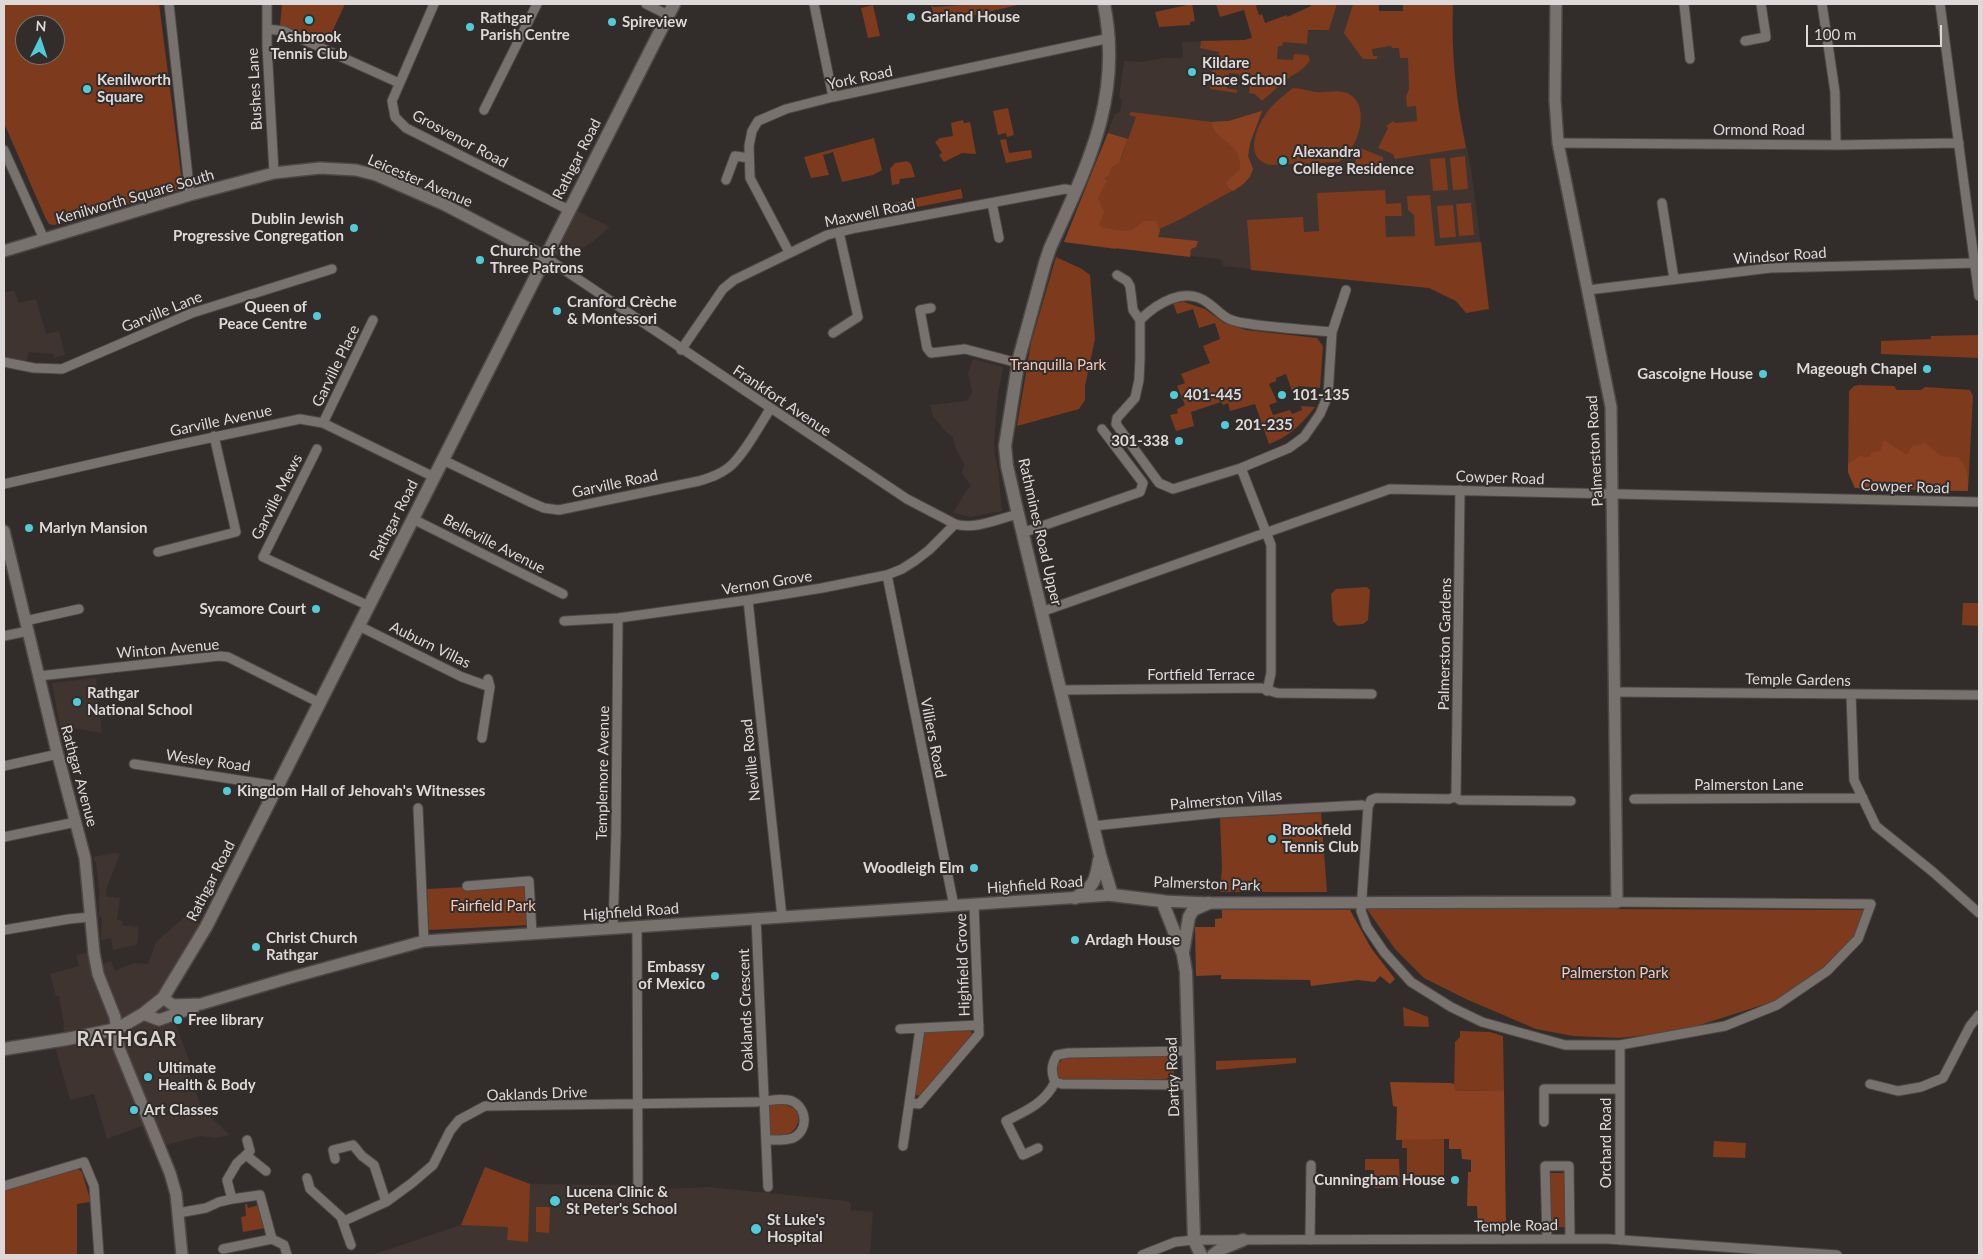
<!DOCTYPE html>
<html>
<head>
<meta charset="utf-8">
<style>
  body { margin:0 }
  #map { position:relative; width:1983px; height:1259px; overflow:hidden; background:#322d2b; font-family:Lato,sans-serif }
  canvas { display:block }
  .frame { position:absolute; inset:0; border:5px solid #ddd9d8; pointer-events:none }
  .north { position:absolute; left:15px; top:15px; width:50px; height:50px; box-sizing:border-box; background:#322d2b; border:1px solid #767270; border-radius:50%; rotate:4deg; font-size:14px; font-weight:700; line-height:20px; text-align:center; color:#ddd9d8 }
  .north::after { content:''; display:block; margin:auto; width:18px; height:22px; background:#52cbd8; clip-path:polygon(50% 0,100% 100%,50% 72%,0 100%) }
  .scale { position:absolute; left:1806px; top:25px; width:136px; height:22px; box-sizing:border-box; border:2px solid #ddd9d8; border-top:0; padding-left:6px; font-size:15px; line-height:18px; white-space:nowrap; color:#ddd9d8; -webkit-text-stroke:4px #322d2b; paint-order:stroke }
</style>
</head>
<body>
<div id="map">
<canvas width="1983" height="1259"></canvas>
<div class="frame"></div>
<div class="north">N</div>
<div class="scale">100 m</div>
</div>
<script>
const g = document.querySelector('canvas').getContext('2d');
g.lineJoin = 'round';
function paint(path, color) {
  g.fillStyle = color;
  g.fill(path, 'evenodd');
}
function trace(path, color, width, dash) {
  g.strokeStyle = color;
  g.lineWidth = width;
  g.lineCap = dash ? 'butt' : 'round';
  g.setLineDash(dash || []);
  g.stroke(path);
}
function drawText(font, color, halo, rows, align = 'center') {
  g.font = font + ' Lato,sans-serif';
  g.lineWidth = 4;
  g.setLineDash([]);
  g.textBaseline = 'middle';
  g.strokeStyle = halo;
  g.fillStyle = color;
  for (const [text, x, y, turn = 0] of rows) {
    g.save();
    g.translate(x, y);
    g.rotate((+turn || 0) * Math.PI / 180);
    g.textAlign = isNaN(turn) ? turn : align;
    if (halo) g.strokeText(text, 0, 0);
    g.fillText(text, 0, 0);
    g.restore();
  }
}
paint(new Path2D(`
  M1337,4h16l-7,22 105,14 7,66 13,62 18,141 -23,4 -10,-12 -27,-13 -206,-22 -1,-5 -4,-2 -154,-17 50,-126 2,-3 4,-1 2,-12 -3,-2 5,-37 18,1 22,-4h19l-1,-16 62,-2 22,-8 63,-2z
  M577,211l33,16 -19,16 -12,7 -21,6 -3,-2z
  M14,291l5,12 17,-4 10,35 13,-3 6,24 -11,3 -1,-4 -24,-2 -3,10h-12l-10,-3v-67z
  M973,359l30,8v2l-5,24 -4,50 1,15h1l2,11 4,42 -31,6 -18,-4 14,-23 4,-4 -9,-13 2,-9 -9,-17 -2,-10 -7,-5 -13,-16 -3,-11 37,-4 5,-9 -4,-19z
  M96,678l6,55 -42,-7 -8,-43z
  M114,853l6,1 -14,36v6l14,2 -3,22 6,1 -1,4 16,2v11l-1,7 -24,5 -2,-12 -10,2 1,-23h-3v-27l-3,-27 -3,-6z
  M186,916l20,11 -42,71 10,16 1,8 18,49 -4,2 13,36 28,26 -15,3 -14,-2 -50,13 -9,-23 -35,13 -13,-45 -24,6 -14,-50 7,-10 1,-15 -5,-29h-3l-6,-22 29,-8 -3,-11 11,-2 4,9 11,2 9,-3 4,10 19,-8 14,1 8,-22z
  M485,1167l45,17 87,1 20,5 71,-3 140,14 3,3v6l22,2 -3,43h-498l89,-30z`), '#3f342f');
paint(new Path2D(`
  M4,4h155l24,185 -129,36 -5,-1 -4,-7 -41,-94zM25,25h30v30h-30z
  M282,4h63l-18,39 -10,-1 -37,-16z
  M974,4v1l48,-1 -86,20 -5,-19 3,2z
  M1192,4l3,17 -5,1v3l-31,2 -4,-15z
  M1216,4h42l-2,2 3,9 3,-1 3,9 22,-8v2l24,-11 -1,-2h27l-8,26h-21l-1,14 -24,-2 -1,4h-4l-1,13 16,1 1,-6 14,1 2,5c-5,9 -13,12 -21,18 -9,7 -18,15 -27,23l-7,-7 -6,-1 2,-15 -12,-2v-2l-10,-1 -2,15 10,2v3l-27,-4 3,-33 5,1 1,-5 -19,-4 1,-7 43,-1 8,-2 -8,-28 -24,7z
  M1353,4h26v7h24v-7h50c-2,49 3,96 13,144l-71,11 -2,-5 -15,-6 10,-20 -2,-2 7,-5 2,2 22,-2 -1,-15 -9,1 -1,-10 3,-8 -1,-31h-8l-1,-10h-7l-1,-2 -19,3 1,7h4v3h-14l-19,-26z
  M873,5l7,31 -12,2 -7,-30z
  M1293,88c8,0 15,3 23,4 9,1 21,-3 31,1 26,11 11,58 -8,69l-68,3c-26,-4 -17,-34 -6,-50 7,-11 18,-19 28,-27z
  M1008,108l6,27 -7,2 -1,-4 -8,2 -5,-24z
  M1262,111l-12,32 -2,13 5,13 -3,8 -9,9 -62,34 -64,29 -51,-7 36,-89 21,6 15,-42 -7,-2 2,-3 81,10 17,-1z
  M963,120l1,3 6,-1 6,32 -14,-1 -18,9 -5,-7 3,-2 -7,-11 5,-4 13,-2 -2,-13z
  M874,138l8,32 -9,5 -31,7 -9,-30 -10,3 6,20 -18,3 -7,-21z
  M1006,139l3,14 22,-3 1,8 -26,5 -6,-23z
  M1360,148l23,9v4l-4,3 -25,1z
  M1465,156l3,33 -15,1 -3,-32z
  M1445,158l3,32 -15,1 -3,-32z
  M907,161l4,3 4,13 -15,2 -1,5 -7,1 -2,-16 5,-6z
  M961,189l2,9 -61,12 -5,-7h-3z
  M1385,190l1,14 15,-1 1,13h-17l1,21 29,-1 -1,-21 -6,-5 -1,-14 23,-1 5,51 46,-4 8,67 -23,4 -10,-12 -27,-13 -178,-18 -4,-50 56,-3 1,15 15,-1 -2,-38z
  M1471,203l3,32 -15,1 -3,-32z
  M1453,205l3,32 -16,1 -3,-32z
  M1056,257l26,12 8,6 5,64 -10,47v14l-6,9 -62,17 14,-83z
  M1184,302l21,7 19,14 22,7 71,8 6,8 -3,42 -22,-2 -1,11 -4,-3 -7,-20 -10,4v3l-7,3 8,18 -8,3 4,10 17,-5 2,4 10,-4 -1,-4 14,1c-14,18 -25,29 -46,37l-14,-40 -25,7 -2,-8 -5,2 -2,-3 -30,10 3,14 -18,5 -6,-16 8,-2 -1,-4 8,-4 -8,-19 8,-3 -4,-9 29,-11 -7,-17 17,-7 -5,-16 -16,5 -6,-19 -16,5 -4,-11z
  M1979,335v23l-98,-4v-13l50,-2v-3z
  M1859,385l35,1 3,4h24l4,-3 45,3 3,6 -5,95 -113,-3 -7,-16 1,-81 5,-5z
  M1367,587l3,3 -2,30 -5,4 -25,2 -5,-5 -2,-27 5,-5z
  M1963,603h16v23l-17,-1z
  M1321,813l6,79h-107l2,-25 -2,-49z
  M527,884l2,41 -100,5 -2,-41z
  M1366,908l497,2 1,6 -9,22 -28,27 -23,18 -29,18 -94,30 -61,7 -47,-2 -37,-7 -70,-30 -42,-21 -29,-29z
  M1403,1007l25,10 1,10 -25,-1z
  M970,1029l2,5 -51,62 -6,-1 8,-60 3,-4z
  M1460,1031l30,1 13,4 1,54 -50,1 1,-49 5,-5z
  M1166,1055l8,6v13l-8,5 -103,2 -6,-5c-1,-9 1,-16 10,-19z
  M1296,1058v5l-80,7v-9z
  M784,1104l11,5 4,5c-1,22 -13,21 -31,22l-2,-31z
  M1402,1139h42v44l-37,1v-36h-5z
  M1714,1141l32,2 -1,15 -32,-1z
  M1365,1159h34l1,28 -26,1v-18h-9z
  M485,1167l45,17 -2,58 -21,-2 1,-13 -47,-2z
  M77,1168l5,4 8,27 3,5 -4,-2 -12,2v51h-73v-64z
  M1549,1173h16l1,54h-16z
  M245,1204h2l1,4 11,-3 6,23 -22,4 -2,-15 5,-1z
  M536,1207h14l-1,26 -13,-1z`), '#7d3a1d');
paint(new Path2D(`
  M1262,111l-12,32 -2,13 5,13c-4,11 -10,16 -20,22l-5,-4 -2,-5 14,-12c0,-5 0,-12 -3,-17 -6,-12 -25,-17 -25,-31l17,-1z
  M1108,133l20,6 -9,24c-6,3 -9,5 -10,12l-5,3 3,3 -9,17 6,14 -5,13 4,3 21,3 8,-1 12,-9h12l4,10 -2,6 40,4 -2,6 -5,2 -1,8 -126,-15z
  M1884,440l23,15 5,-9 8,-1 4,-3 17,14 17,1c10,11 10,20 10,34l-113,-3 -7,-16v-8l11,-8 10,1 3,-5 8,-1z
  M1222,910h128l21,38 24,31 -5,5 -10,-8 -5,6 -17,-2 -47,6 -1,-6 -89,-1v-4l-25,1 -1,-49h20v-8l7,-1z
  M1390,1082l60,1 4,1 1,7 49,-1 2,138h-28l-1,-22h-10l1,-34h3v-12l-9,-1 -1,-10h-12v-10l-53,1 1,-33 -4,-1z`), '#8a4121');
const minor = new Path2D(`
  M169,4l21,191
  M267,4v42l7,127
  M434,4l-42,97 3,16 11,11 163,82
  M646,4l22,11
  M814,4l19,93
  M1684,4l6,55
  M1822,4l13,88 1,53
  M1940,4l39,292
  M267,29l17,2 115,52
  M1745,41l21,-4 -5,-33
  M484,110l53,-106
  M1558,143l278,2 123,-2
  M4,150l40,89
  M726,180l9,-24 14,2
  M992,203l7,35
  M1662,203l12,76
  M789,252l-39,-74 -1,-32 3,-15 6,-10 28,-12 47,-12 277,-59
  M545,257l362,242 48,25c20,6 43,-5 63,-10
  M1117,275l10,6 3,5 3,24 7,10v39l-1,21 -4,18 -18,20 -1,6 43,59 14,6 68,-21 48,-20 15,-11 16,-23 8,-19 4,-63 14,-42
  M1588,290l182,-22 205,-5
  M931,308l-11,2 7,38 4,5 34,-4 53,14
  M1140,320c16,-16 45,-35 68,-17 14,10 15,17 36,20 29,5 59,6 88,9
  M833,333l25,-16 -19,-85
  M681,350l42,-61 11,-9 93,-45 29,-7 209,-39 11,2
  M4,362l30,6 28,1 130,-56 140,-44
  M323,423l50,-103
  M317,449l-54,108 106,49
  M443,460l87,42 14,6 15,2 140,-29c10,-3 20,-6 29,-13 14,-10 32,-43 42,-59
  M1241,468l30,77v128l-4,18
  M4,484l163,-37 133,-28 23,4 111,54
  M1460,490l-4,304 -1,3 -6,2 -73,-1 -5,2 -3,7 -7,104 6,16 17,25 27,30 40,25 31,15 83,23h55l105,-19 52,-21 50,-34 31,-32 13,-35 -254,-2
  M413,519l150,75
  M1022,533l118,-41 3,-9 -41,-54
  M158,552l78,-20 -22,-96
  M887,575l67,331
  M748,600l34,317
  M1041,612l349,-123 589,13
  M25,621l54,-12
  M564,621l54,-3 130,-18 74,-12 65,-13 15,-6 14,-9 13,-10 26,-26
  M359,626l103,51 28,10
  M4,636l24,-5
  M39,676l180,-20 9,1 92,46
  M1060,690l201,-2 16,5 95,1
  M1616,692l363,3
  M1851,694l3,86 22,46 57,46 46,41
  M482,738l8,-51 -2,-8
  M134,764l144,22
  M4,766l54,-12
  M1455,797l5,3 111,1
  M1634,799l229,-1
  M418,808l6,133
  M1093,826l124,-13 145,-8
  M4,837l72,-15
  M467,886l62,-5 3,52
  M756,918l12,269
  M637,926l1,259
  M613,928l3,-94 2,-216
  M4,930l65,-11 22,-2
  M900,1029l79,-4
  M1620,1045v195
  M1189,1051l-121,2 -11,2c-6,10 -6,17 -2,27l7,2 128,1
  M1870,1084l28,7 23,-4 22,-9 27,-52 9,-11
  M765,1101c8,-1 19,-3 27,0 15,7 17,29 1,37 -8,3 -19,2 -27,2
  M910,1103l9,1 60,-70 -5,-129
  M1544,1122v-33h76
  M247,1140l3,11 -4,4 20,16
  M903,1146l17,-117
  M1038,1148l-15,7 -17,-34c20,-10 39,-18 49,-39
  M335,1159l-2,-9 20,-5 9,11 12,9 12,37
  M307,1178l3,11 31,28 10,28
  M4,1186l80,-24 10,24 5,69
  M232,1199l-5,-19 10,-17 9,-8
  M178,1213l28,-5 13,-6 13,-3 28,-4 12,44 -49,10
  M344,1221l42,-19 26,-19 21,-18 17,-34 9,-11 26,-14 272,-4
  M272,1239l12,6 3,10
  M1547,1239l-2,-73h24l1,73
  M1310,1240l1,-75
  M1142,1255l33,-13 19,-2 376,-1h38l229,16`);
const tertiary = new Path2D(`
  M4,251l186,-56 84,-22 46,-5 36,2 20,5 69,30 100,52
  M4,531l53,221 28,106 9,95 4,21 17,43 4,31 51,125 6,21 6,61
  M1162,901l47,2 408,-1 -6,-495 -53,-264 -3,-43 1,-96
  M163,998l10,7 28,-1 88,-26 135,-37 688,-46
  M143,1014l16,6 36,-13`);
const secondary = new Path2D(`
  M1104,4c19,94 -17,162 -54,244l-5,15 -26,95 -14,88 2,20 11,48 82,341 12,40 50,6 21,53 3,18 8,268 7,15
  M1075,898c19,-11 21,-18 24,-38
  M1183,952l6,-35 4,-7 16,-7
  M4,1049l63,-10 50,-10 26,-15 20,-16 43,-71 468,-923
  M1213,1255l8,-6 22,-9`);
trace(minor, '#4d4846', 11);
trace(tertiary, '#4d4846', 14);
trace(secondary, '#4d4846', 15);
trace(minor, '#78726f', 9);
trace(tertiary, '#78726f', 11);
trace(secondary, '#78726f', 12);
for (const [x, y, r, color] of [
  [911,17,5,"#52cbd8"],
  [309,20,5,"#52cbd8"],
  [612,22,5,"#52cbd8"],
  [470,27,5,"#52cbd8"],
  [1192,72,5,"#52cbd8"],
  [87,89,5,"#52cbd8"],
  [1283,161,5,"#52cbd8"],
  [354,228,5,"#52cbd8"],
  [480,260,5,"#52cbd8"],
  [557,311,5,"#52cbd8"],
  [317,316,5,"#52cbd8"],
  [1927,369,5,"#52cbd8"],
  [1763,374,5,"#52cbd8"],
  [1174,395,5,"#52cbd8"],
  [1282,395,5,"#52cbd8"],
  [1225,425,5,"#52cbd8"],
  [1179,441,5,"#52cbd8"],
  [29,528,5,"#52cbd8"],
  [316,609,5,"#52cbd8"],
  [77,702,5,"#52cbd8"],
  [227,791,5,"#52cbd8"],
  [1272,839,5,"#52cbd8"],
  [974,868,5,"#52cbd8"],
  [1075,940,5,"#52cbd8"],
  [256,947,5,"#52cbd8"],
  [715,976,5,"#52cbd8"],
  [178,1020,5,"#52cbd8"],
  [148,1077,5,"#52cbd8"],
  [134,1110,5,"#52cbd8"],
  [1455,1180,5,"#52cbd8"],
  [555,1201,6,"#52cbd8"],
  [756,1229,6,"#52cbd8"]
]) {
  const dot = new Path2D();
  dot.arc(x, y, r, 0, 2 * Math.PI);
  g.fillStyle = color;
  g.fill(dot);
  trace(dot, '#322d2b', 2);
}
drawText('bold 15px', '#ddd9d8', '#322d2b', [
  ["Garland House",921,17],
  ["Rathgar",480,18],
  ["Parish Centre",480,35],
  ["Spireview",622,22],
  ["Ashbrook",309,37,"center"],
  ["Tennis Club",309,54,"center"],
  ["Kildare",1202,63],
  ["Place School",1202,80],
  ["Kenilworth",97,80],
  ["Square",97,97],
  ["Alexandra",1293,152],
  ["College Residence",1293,169],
  ["Dublin Jewish",344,219,"right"],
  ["Progressive Congregation",344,236,"right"],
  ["Church of the",490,251],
  ["Three Patrons",490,268],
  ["Cranford Crèche",567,302],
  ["& Montessori",567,319],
  ["Queen of",307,307,"right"],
  ["Peace Centre",307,324,"right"],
  ["Mageough Chapel",1917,369,"right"],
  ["Gascoigne House",1753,374,"right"],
  ["401-445",1184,395],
  ["101-135",1292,395],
  ["201-235",1235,425],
  ["301-338",1169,441,"right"],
  ["Marlyn Mansion",39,528],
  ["Sycamore Court",306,609,"right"],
  ["Rathgar",87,693],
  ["National School",87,710],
  ["Kingdom Hall of Jehovah's Witnesses",237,791],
  ["Brookfield",1282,830],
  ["Tennis Club",1282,847],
  ["Woodleigh Elm",964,868,"right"],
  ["Christ Church",266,938],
  ["Rathgar",266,955],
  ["Ardagh House",1085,940],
  ["Embassy",705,967,"right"],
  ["of Mexico",705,984,"right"],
  ["Free library",188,1020],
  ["Ultimate",158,1068],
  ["Health & Body",158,1085],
  ["Art Classes",144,1110],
  ["Cunningham House",1445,1180,"right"],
  ["Lucena Clinic &",566,1192],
  ["St Peter's School",566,1209],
  ["St Luke's",767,1220],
  ["Hospital",767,1237]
], 'left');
drawText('15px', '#ddd9d8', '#322d2b', [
  ["York Road",860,78,-12],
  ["Bushes Lane",255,89,-93],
  ["Ormond Road",1759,130],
  ["Grosvenor Road",460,139,28],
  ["Rathgar Road",577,159,-63],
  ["Leicester Avenue",420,181,23],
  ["Kenilworth Square South",135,197,-16],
  ["Maxwell Road",870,213,-12],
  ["Windsor Road",1780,256,-4],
  ["Garville Lane",162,312,-22],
  ["Garville Place",336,366,-64],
  ["Frankfort Avenue",782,401,34],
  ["Garville Avenue",221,421,-12],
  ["Palmerston Road",1595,451,-93],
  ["Cowper Road",1500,478,2],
  ["Garville Road",615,484,-12],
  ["Cowper Road",1905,487,2],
  ["Garville Mews",277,497,-63],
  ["Rathgar Road",394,520,-63],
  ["Rathmines Road Upper",1040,532,77],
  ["Belleville Avenue",494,544,27],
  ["Vernon Grove",767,583,-9],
  ["Palmerston Gardens",1445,644,-89],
  ["Auburn Villas",430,645,26],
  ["Winton Avenue",168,649,-5],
  ["Fortfield Terrace",1201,675],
  ["Temple Gardens",1798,680,1],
  ["Villiers Road",933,738,79],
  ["Neville Road",751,760,-96],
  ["Wesley Road",208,761,8],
  ["Templemore Avenue",603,773,-89],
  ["Rathgar Avenue",79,776,75],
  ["Palmerston Lane",1749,785],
  ["Palmerston Villas",1226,800,-5],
  ["Rathgar Road",211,881,-63],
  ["Palmerston Park",1207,884,2],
  ["Highfield Road",1035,885,-4],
  ["Highfield Road",631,912,-4],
  ["Highfield Grove",963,965,-92],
  ["Oaklands Crescent",746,1010,-92],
  ["Dartry Road",1173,1077,-92],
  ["Oaklands Drive",537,1094,-2],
  ["Orchard Road",1606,1143,-90],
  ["Temple Road",1516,1226,-1]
]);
drawText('15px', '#f3c8b6', '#322d2b', [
  ["Tranquilla Park",1058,365],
  ["Fairfield Park",493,906],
  ["Palmerston Park",1615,973]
]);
g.letterSpacing = '1px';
drawText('bold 20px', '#dad3d0', '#322d2b', [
  ["RATHGAR",127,1040]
]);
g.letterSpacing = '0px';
</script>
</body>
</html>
